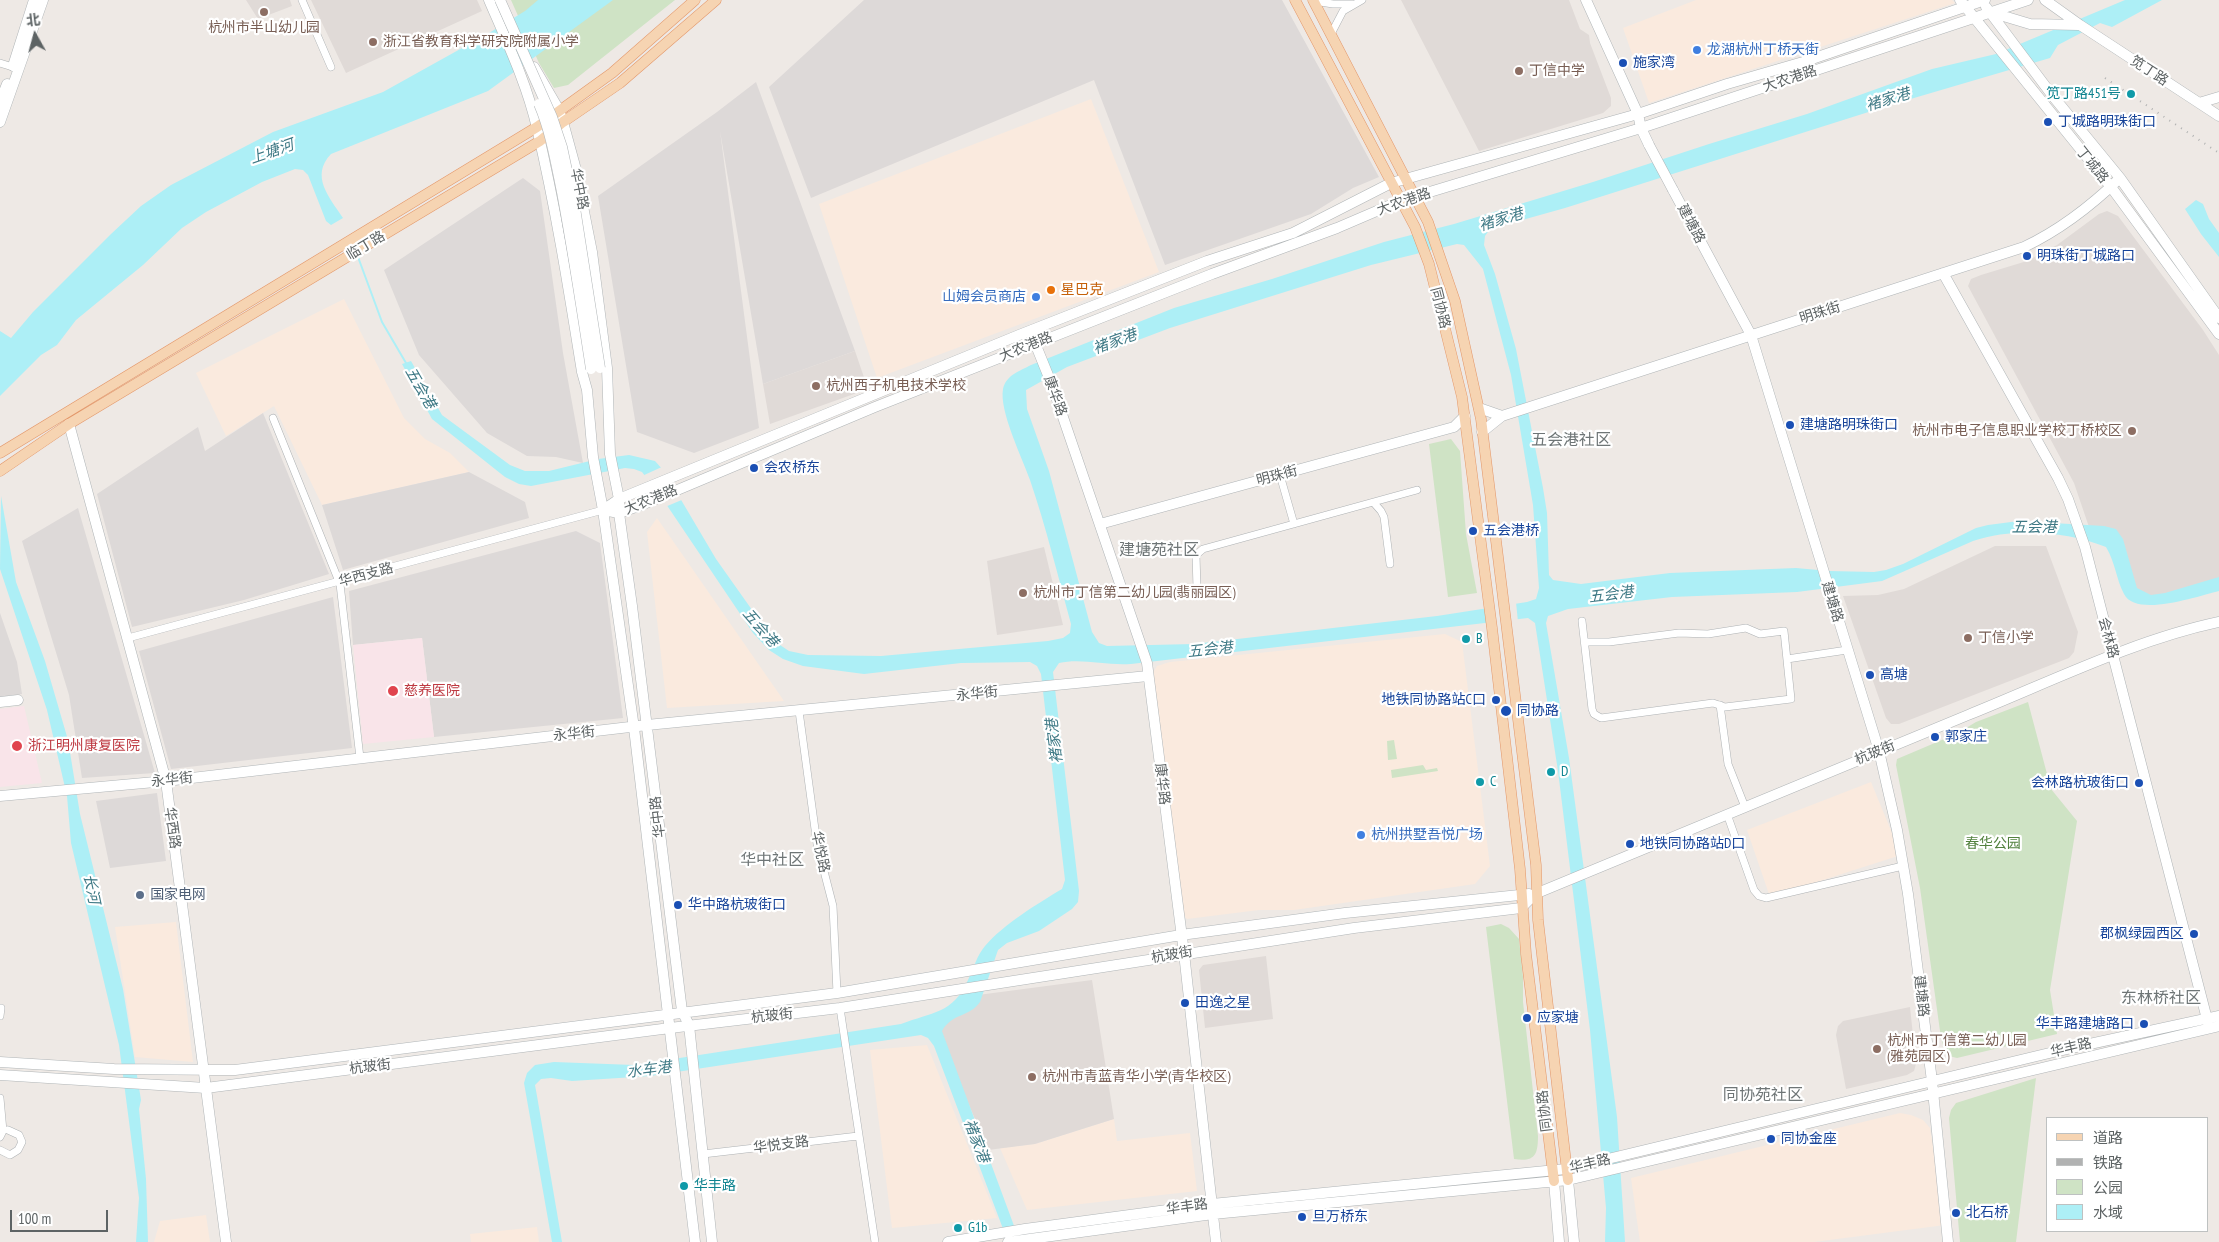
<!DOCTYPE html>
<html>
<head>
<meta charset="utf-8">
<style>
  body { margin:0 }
  #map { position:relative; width:2219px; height:1242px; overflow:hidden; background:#eee9e5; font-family:"PT Sans Narrow","Noto Sans SC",sans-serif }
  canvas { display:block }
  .legend { position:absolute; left:2046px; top:1117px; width:162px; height:115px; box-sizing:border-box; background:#fff; border:1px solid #bec1c1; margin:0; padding:6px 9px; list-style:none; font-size:15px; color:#5d6364 }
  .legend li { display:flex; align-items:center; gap:10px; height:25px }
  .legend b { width:25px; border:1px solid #bec1c1 }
  .north { position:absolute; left:10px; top:10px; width:50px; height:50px; -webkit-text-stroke:4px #fff; paint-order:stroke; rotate:353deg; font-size:14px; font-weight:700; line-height:20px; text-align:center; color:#5d6364 }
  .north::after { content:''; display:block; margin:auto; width:18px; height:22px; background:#5d6364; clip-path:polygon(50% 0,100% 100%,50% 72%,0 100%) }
  .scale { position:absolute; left:10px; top:1210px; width:98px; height:22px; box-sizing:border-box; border:2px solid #5d6364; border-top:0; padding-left:6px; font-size:15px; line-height:18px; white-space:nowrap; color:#5d6364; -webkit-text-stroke:4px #fff; paint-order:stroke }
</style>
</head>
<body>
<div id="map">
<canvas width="2219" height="1242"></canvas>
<ul class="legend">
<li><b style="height:6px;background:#f6d4b2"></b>道路</li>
<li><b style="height:6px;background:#b1b2b2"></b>铁路</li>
<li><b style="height:14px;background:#cfe3c5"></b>公园</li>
<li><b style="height:14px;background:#adeff6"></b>水域</li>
</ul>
<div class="north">北</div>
<div class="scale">100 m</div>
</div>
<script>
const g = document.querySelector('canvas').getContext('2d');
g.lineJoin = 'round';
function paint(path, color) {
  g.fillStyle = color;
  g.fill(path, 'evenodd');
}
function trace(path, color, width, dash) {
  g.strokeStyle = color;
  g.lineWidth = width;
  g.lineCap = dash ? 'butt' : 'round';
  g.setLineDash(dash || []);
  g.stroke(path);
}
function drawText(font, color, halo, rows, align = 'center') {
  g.font = font + ' "PT Sans Narrow","Noto Sans SC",sans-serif';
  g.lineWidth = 4.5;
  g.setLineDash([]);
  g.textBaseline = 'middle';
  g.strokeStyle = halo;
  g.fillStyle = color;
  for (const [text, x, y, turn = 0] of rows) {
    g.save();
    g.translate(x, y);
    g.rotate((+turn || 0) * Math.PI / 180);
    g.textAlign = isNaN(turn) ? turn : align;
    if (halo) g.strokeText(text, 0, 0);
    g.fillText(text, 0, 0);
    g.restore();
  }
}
paint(new Path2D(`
  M1696,0h256l3,3 -306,100 -26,-75z
  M1091,99l68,173 -282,106 -58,-174z
  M344,299l60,119 21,21 25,14 19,19 -147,33 -48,-99 -48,30 -30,-63z
  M657,518l127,183 -117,7 -20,-176z
  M1445,634l17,8 28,224 -15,18 -181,26h-35l-72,9 -5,-5 -30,-240 5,-8 13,-4z
  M1871,782l30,73 -131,42 -23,-67z
  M176,922l17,140 -58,-5 -20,-130z
  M927,1045l70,173 -105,10 -22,-178z
  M1900,1113l11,2 12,5 7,8 15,97 -131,17h-174l-9,-64z
  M1114,1119l3,22 73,-8 7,58 -170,19 -27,-62 35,-4z
  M206,1215l4,27h-56l6,-21z
  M537,1227l2,15h-68l-1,-8z`), '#faeade');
paint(new Path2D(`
  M864,0h418l97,177 -26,11 -42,26 -146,51 -71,-185 -283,118 -42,-111z
  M756,82l99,269 -92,33 -43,-253 39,297 -65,25 -57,-21 -39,-236 119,-84z
  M523,178l17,13 23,162 20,110 -27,-6 -29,-1 -40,-23 -68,-78 -35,-85z
  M263,413l66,161 -85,26 -112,27 -35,-133 101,-67 7,24z
  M469,472l56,30 4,16 -186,52 -21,-65z
  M78,508l77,265 -73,5 -13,-83 -47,-154z
  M576,531l24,12 23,175 -189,19 -12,-99 -69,7 -4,-54z
  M333,597l19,151 -181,21 -32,-118z
  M0,613l17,49 5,32 -22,3z
  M157,793l9,68 -56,7 -14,-67z`), '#ddd9d8');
paint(new Path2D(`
  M246,0h44l2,6 -34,13z
  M311,0h166l5,11 -136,62z
  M1401,0h168l11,29 9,6 1,8 21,55v8l-8,7 -124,38z
  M2107,211l11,5 85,114 16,25v230l-77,16 -15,-15 -10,-54 -28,-5 -15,-44 -106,-197 3,-7 10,-4 46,-14 30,-16 42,-31z
  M855,351l13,38 -98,35 -7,-40z
  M1995,546h51l32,86 -4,20 -5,6 -170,66h-8l-5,-6 -43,-122 35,-1 26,-6z
  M1044,547l19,78 -66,10 -10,-74z
  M1266,956l7,63 -68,9 -6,-58 4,-5z
  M1092,980l22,139 -79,25 -47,6 -49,-116 5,-12 34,-27z
  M1910,1007l6,57 -2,7 -7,4 -61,14 -10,-54 2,-9 5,-5z`), '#e0dad7');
paint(new Path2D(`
  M422,638l12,99 -71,7 -10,-99z
  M24,706l18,77 -42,4v-78z`), '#f9e4e9');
paint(new Path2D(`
  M511,0h164l-107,85 -14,3 -15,-25z
  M1451,439l9,12 6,83 11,59 -29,4 -19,-153z
  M2028,702l23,87 26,32 -27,169 7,44 -100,24 -8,-2 -5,-7 -3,-11 -21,-150 -24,-123 1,-6 59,-25 20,-12z
  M1394,740l3,19 -9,1 -1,-19z
  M1423,765l3,5 11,-2 1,3 -46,7 -1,-8z
  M1501,924l8,4 10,11 4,38v25l15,134c0,20 -4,26 -24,23l-28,-232z
  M2036,1078l-20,164h-56l-11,-124 2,-8 5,-7z`), '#cfe3c5');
paint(new Path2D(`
  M538,0h75l-125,91 -157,63c-21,22 -2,43 12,64l-12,7 -5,-4 -18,-46 -5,-5 -8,-1 -33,13 -56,30 -24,16 -39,37 -67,55 -19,25 -16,10 -41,41v-65l11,7 22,-26 78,-78 30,-28 30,-21 102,-53 110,-40 106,-59 36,-22z
  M2125,0h37l-50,27 -12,-4 -42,22 -8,13 -153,45 -332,105 -75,21 -5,7 -1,9 11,29 21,75 27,139 4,25 2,62 4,5 28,4 89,-11 126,-5 33,3 45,1 12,-2 17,-6 73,-36 12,-3 31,-4 85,5 12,3 7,10 14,49 14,7 14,-2 54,-16v14c-21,5 -83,27 -95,3 -8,-15 -8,-30 -18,-47 -41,-16 -91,-20 -133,-6l-91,40 -85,11 -125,5 -35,4 -69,8 -20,7 -2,7 23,135 48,359 8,125h-20l1,-34 -16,-178 -32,-259 -23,-148 -7,-5 -397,46c-24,2 -49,-6 -72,-1l-6,9 26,219 -1,11 -6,7 -33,22 -32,12 -9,7 -18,52c-10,15 -28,11 -38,29l78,211h-12l-74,-196 -6,-8 -7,-3 -271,41 -78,5 -21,-3 -10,1 -6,6 2,11 25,146h-10l-28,-159 3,-10 8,-8 19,-3 80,3 267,-41c31,-12 52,-10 67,-44 5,-10 9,-25 17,-34 19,-22 52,-42 77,-57l3,-9 -24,-206 -4,-8 -7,-4 -69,1 -97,11 -61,-8 -20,-7 -14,-9 -16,-17 -89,-132 -22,-29 -8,-3 -9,-1 -94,18 -12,-2 -14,-7 -73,-58 -30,-55 9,-3 31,54 68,50 15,6h24l49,-12 31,-4 26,6 9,10 52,88 58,82 15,10 19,4 73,1 167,-15 15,-3 7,-5 1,-9c-13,-48 -25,-97 -41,-144 -8,-23 -31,-69 -27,-91 3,-14 17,-18 28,-24l143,-57 98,-29 112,-37 70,-18 139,-42 116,-38 98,-30 125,-45 64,-15zM1457,244l7,1 19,24 28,106 22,130 6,83 -3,11 -9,3 -90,14 -243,28 -87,2 -8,-3 -7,-11 -43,-161 -22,-62 -1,-19 41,-23 103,-39 201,-63z
  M2196,200l7,4 6,15 10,14v24l-18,-23 -16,-25z
  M1,496l15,86 29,79 23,79 12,74 43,175 18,111 -2,9 7,70 2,63h-12l3,-44 -20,-153 -48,-202 -4,-47 -20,-86 -47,-141z`), '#adeff6');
paint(new Path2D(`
  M664,466l20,33 -19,8 -23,-31z
  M1516,602l2,20 -31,4 -2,-20z`), '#eee9e5');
trace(new Path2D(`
  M358,257l24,65 24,41`), '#adeff6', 2);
const street = new Path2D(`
  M302,0l29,67
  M1314,1l19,3h20
  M1331,34l12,-23 19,-11
  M0,63l16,5
  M273,418l67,166 20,174
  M1280,475l14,49
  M1374,503l7,8 3,6 6,47
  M1197,588l-1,-33 7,-6 214,-59
  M1582,621l10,88 2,5 7,4 112,-15 12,4 66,-8 -7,-68 -24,3 -14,-6 -38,6 -29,-1 -70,9h-24
  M128,638l475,-128
  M1787,659l60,-9
  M1720,705l8,59 17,43
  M799,711l18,133 16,62 4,87
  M1727,814l27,76 5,6 7,2 137,-32
  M840,1008l35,234
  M0,1016l1,-8
  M0,1098l3,33 -3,6
  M0,1150l10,5 8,-5 4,-8 -3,-7 -11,-5
  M703,1154l155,-18`);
const secondary = new Path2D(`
  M489,0c18,42 38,84 48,128 19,81 32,163 45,244l5,18 6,67 10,53 31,218 61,514
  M1586,0l52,114 3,14 8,17
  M1960,0l151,187 108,147
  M2045,0l35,25 139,91
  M1986,7l66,88 68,83 99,140
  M1990,12l40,12 49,1
  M13,66l21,-66
  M534,67l25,43 4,12 12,44 17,86 15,116 3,86 9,45v14l13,93 50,405 7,14 23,217
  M0,102l7,-18
  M2199,103l20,-6
  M0,122l43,-122
  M1673,190l78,145 128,416 18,79 11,64 24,187 16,161
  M1943,273l115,205 10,21 17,48 123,476
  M1035,343l17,42 95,278 37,290 32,289
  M1479,408l23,8
  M69,424l97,357 60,461
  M1482,432l20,-16 522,-169c36,-17 68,-42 96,-69
  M603,510l16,3 25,-9 231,-97 337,-133 125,-46 63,-27 241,-73 387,-128
  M603,510l16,-11 400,-164 188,-74 86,-28 98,-50 247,-69 89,-30 76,-22 182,-62
  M1100,524l354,-97 11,-11
  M0,702l18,-2
  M0,796l166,-15 481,-56 501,-49
  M0,1062l114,7 121,1 602,-77 344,-58 164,-22 184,-19
  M0,1075l206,13 464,-60 170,-20 514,-80 167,-20 14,-14c144,-60 288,-120 433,-179 80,-32 166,-75 251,-93
  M1568,1180l6,62
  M1554,1181l5,61
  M948,1242l77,-13 187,-25 354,-35 496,-119 157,-34
  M1008,1242l205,-28 355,-34 651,-154`);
const primary = new Path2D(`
  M1295,0l120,227 14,37 33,133 30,231 28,241 6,85 28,227
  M1313,0l115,222 27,79 26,118 55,446 2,55 30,260
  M0,453l537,-326 75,-54 83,-73
  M0,471l69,-47 471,-283 23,-19 57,-39 96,-83`);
trace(street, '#aeb2b4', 8);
trace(secondary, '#b0b5b7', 11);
trace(primary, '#e3976a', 11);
trace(street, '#fff', 7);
trace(secondary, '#fff', 10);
trace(primary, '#f6d4b2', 10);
trace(new Path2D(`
  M2105,78l114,75`), '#b1b2b2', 2, [1, 6]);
const secondaryBridge = new Path2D(`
  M500,0l52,117 10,30 13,61 25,160
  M539,104c12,28 17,59 23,88 11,59 20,118 29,177
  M1649,145l24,45`);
trace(secondaryBridge, '#b0b5b7', 11, []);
trace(secondaryBridge, '#fff', 10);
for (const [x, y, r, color] of [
  [264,12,5,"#8d6e63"],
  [373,42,5,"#8d6e63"],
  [1697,50,5,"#3f7fe0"],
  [1623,63,5,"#1a4fb4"],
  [1519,71,5,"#8d6e63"],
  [2131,94,5,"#0f9aa8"],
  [2048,122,5,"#1a4fb4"],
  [2027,256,5,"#1a4fb4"],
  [1051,290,5,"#e8710a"],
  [1036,297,5,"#3f7fe0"],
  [816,386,5,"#8d6e63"],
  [1790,425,5,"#1a4fb4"],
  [2132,431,5,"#8d6e63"],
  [754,468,5,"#1a4fb4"],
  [1473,531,5,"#1a4fb4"],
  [1023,593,5,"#8d6e63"],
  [1968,638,5,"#8d6e63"],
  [1466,639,5,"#0f9aa8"],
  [1870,675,5,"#1a4fb4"],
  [393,691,6,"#e0444e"],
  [1496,700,5,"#1a4fb4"],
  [1506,711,6,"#1a4fb4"],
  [1935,737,5,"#1a4fb4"],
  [17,746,6,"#e0444e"],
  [1551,772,5,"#0f9aa8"],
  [1480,782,5,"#0f9aa8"],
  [2139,783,5,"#1a4fb4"],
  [1361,835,5,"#3f7fe0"],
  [1630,844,5,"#1a4fb4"],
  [140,895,5,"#5c6f8a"],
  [678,905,5,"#1a4fb4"],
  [2194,934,5,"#1a4fb4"],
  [1185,1003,5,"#1a4fb4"],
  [1527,1018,5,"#1a4fb4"],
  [2144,1024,5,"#1a4fb4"],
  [1877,1049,5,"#8d6e63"],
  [1032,1077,5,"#8d6e63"],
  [1771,1139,5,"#1a4fb4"],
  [684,1186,5,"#0f9aa8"],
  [1956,1213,5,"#1a4fb4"],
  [1302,1217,5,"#1a4fb4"],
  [958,1228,5,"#0f9aa8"]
]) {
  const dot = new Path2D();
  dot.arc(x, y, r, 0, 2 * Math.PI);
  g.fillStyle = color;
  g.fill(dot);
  trace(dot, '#fff', 2);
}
drawText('14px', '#785e54', '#fff', [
  ["杭州市半山幼儿园",264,28,"center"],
  ["浙江省教育科学研究院附属小学",383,42],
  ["丁信中学",1529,71],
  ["杭州西子机电技术学校",826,386],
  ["杭州市电子信息职业学校丁桥校区",2122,431,"right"],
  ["杭州市丁信第二幼儿园(翡丽园区)",1033,593],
  ["丁信小学",1978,638],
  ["杭州市丁信第二幼儿园",1887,1041],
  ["(雅苑园区)",1887,1057],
  ["杭州市青蓝青华小学(青华校区)",1042,1077]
], 'left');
drawText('14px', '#366cbe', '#fff', [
  ["龙湖杭州丁桥天街",1707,50],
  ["山姆会员商店",1026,297,"right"],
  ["杭州拱墅吾悦广场",1371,835]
], 'left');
drawText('14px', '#164399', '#fff', [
  ["施家湾",1633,63],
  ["丁城路明珠街口",2058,122],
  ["明珠街丁城路口",2037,256],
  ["建塘路明珠街口",1800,425],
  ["会农桥东",764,468],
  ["五会港桥",1483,531],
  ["高塘",1880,675],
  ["地铁同协路站C口",1486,700,"right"],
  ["同协路",1517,711],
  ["郭家庄",1945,737],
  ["会林路杭玻街口",2129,783,"right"],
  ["地铁同协路站D口",1640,844],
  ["华中路杭玻街口",688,905],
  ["郡枫绿园西区",2184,934,"right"],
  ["田逸之星",1195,1003],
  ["应家塘",1537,1018],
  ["华丰路建塘路口",2134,1024,"right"],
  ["同协金座",1781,1139],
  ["北石桥",1966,1213],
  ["旦万桥东",1312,1217]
], 'left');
drawText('14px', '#5d6364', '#fff', [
  ["笕丁路",2149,71,33],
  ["大农港路",1790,79,-18],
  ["丁城路",2092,165,51],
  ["华中路",579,189,79],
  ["大农港路",1404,202,-19],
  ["建塘路",1691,224,62],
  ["临丁路",366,246,-31],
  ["同协路",1440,308,76],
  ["明珠街",1820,313,-18],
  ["大农港路",1026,347,-22],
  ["康华路",1055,396,70],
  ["明珠街",1277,476,-15],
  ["大农港路",651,500,-22],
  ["华西支路",366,575,-15],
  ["建塘路",1832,602,73],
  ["会林路",2108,638,75],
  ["永华街",977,694,-6],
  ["永华街",574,734,-6],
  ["杭玻街",1875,753,-22],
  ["永华街",172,780,-6],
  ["康华路",1162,784,83],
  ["华中路",658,817,-97],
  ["华西路",172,828,82],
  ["华悦路",820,852,78],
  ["杭玻街",1172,955,-9],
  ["建塘路",1921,996,83],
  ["杭玻街",772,1016,-6],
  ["华丰路",2071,1048,-13],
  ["杭玻街",370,1067,-7],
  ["同协路",1545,1111,-97],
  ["华悦支路",781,1145,-7],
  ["华丰路",1590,1164,-13],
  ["华丰路",1187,1207,-8]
]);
drawText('14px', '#0d838f', '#fff', [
  ["笕丁路451号",2121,94,"right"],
  ["B",1476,639],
  ["D",1561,772],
  ["C",1490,782],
  ["华丰路",694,1186],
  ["G1b",968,1228]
], 'left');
drawText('14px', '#c56008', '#fff', [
  ["星巴克",1061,290]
], 'left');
drawText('14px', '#be3a42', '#fff', [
  ["慈养医院",404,691],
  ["浙江明州康复医院",28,746]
], 'left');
drawText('14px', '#53823f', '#fff', [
  ["春华公园",1993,844]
]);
drawText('14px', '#4e5e75', '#fff', [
  ["国家电网",150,895]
], 'left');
drawText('italic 15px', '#3e7985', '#fff', [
  ["褚家港",1888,100,-17],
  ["上塘河",272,152,-19],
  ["褚家港",1501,220,-17],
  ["褚家港",1115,342,-20],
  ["五会港",420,388,60],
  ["五会港",2034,528],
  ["五会港",1611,595,-7],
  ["五会港",760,628,49],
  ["五会港",1210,650,-6],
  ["褚家港",1055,741,-97],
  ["长河",91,889,78],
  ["水车港",649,1070,-7],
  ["褚家港",976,1141,69]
]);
drawText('16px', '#6e7576', '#fff', [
  ["五会港社区",1571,440],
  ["建塘苑社区",1159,550],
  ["华中社区",772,860],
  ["东林桥社区",2161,998],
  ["同协苑社区",1763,1095]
]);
</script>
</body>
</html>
